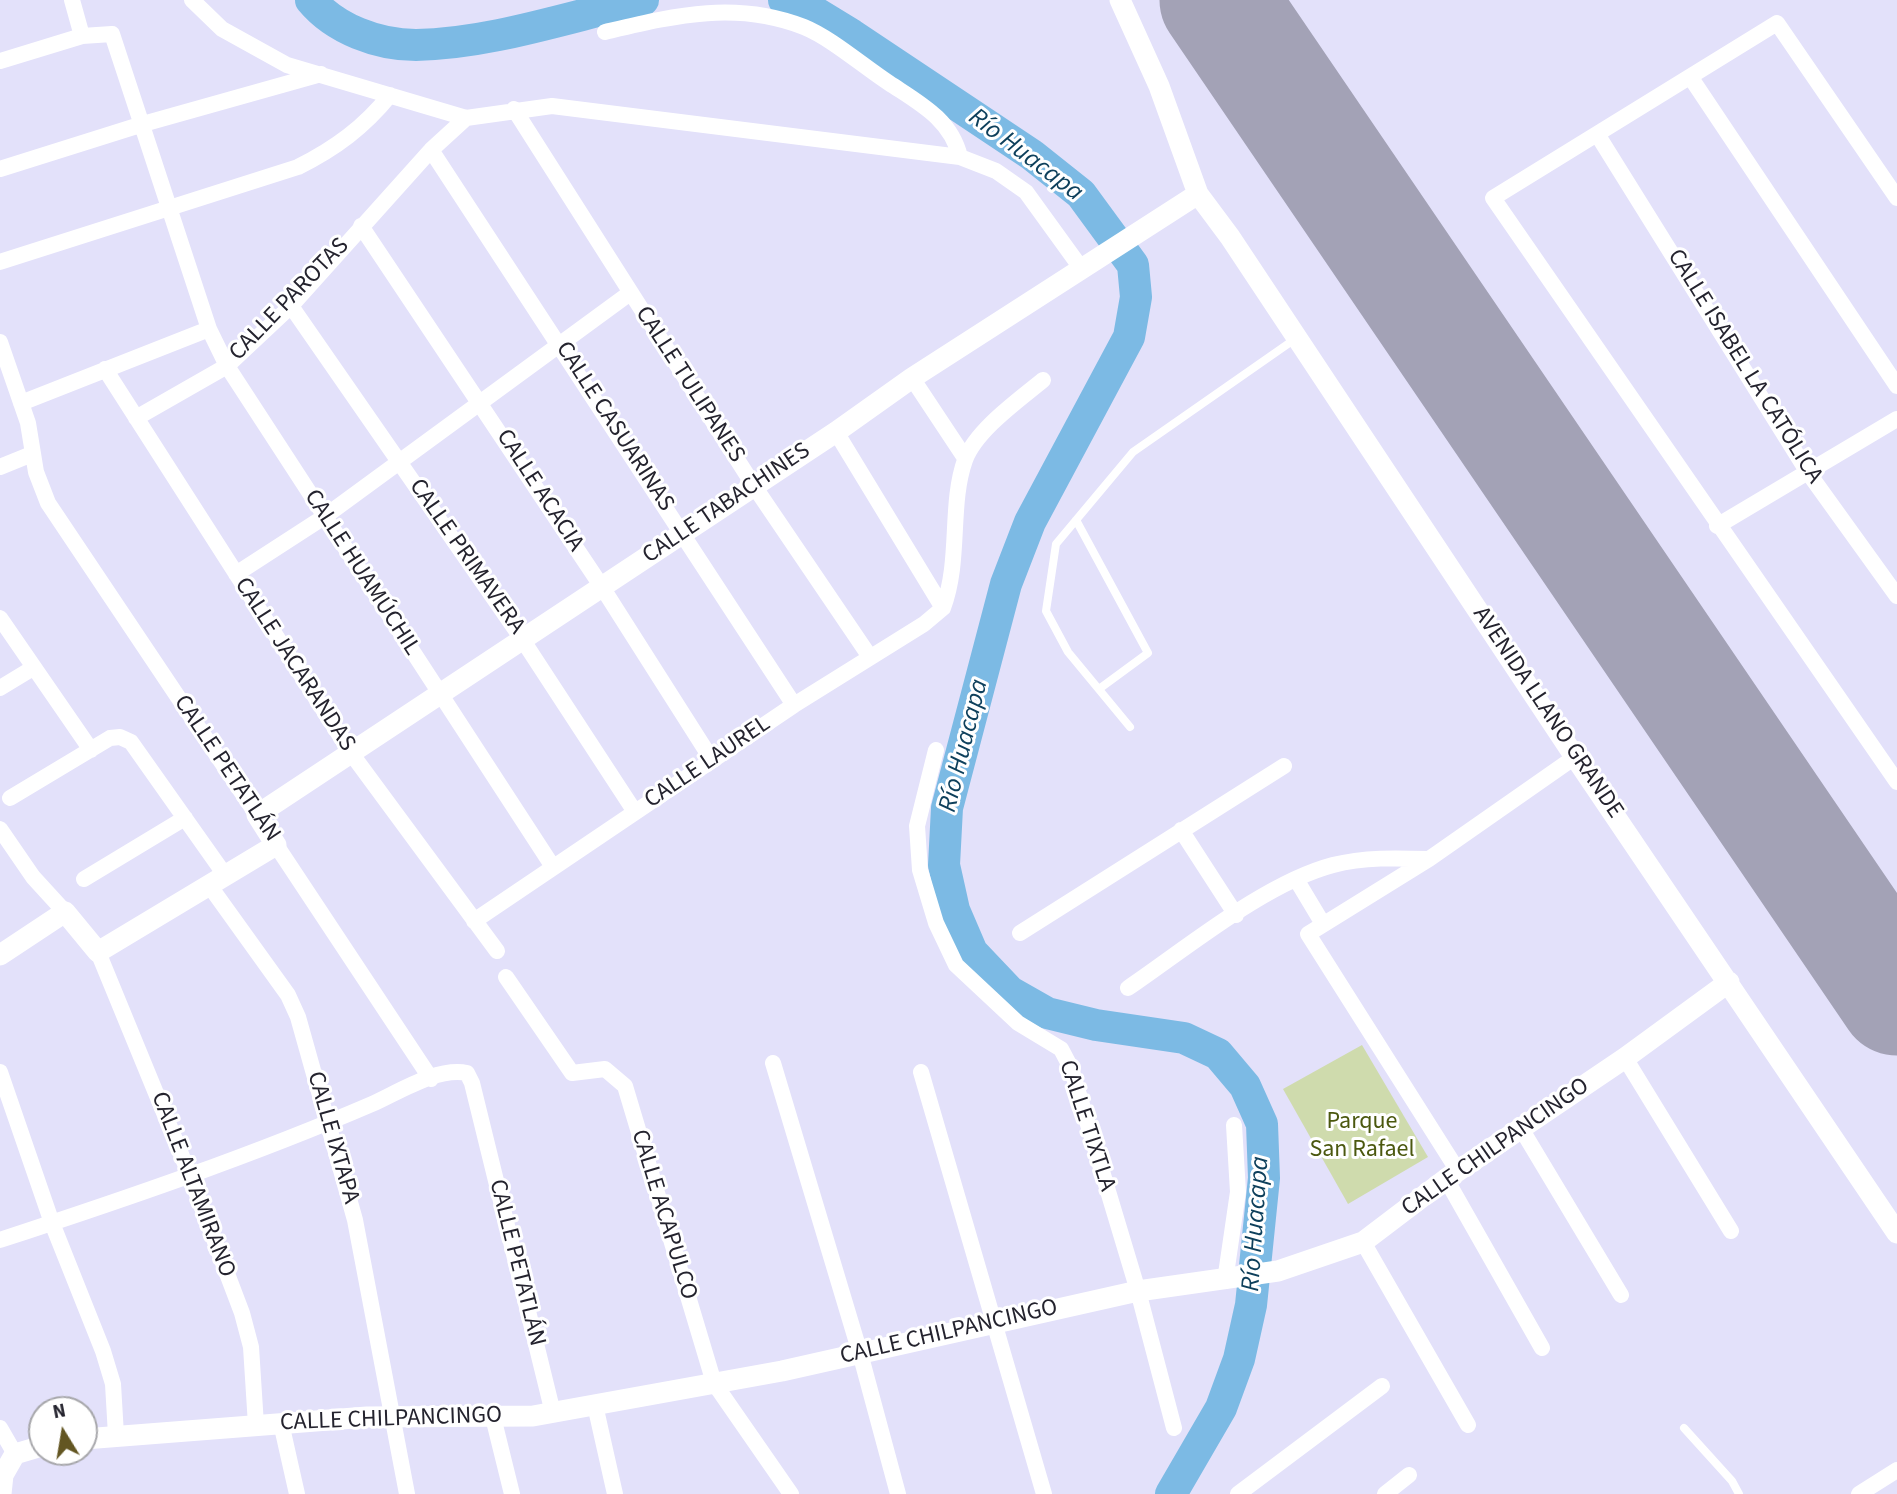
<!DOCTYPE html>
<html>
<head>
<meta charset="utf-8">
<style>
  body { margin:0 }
  #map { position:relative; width:1897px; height:1494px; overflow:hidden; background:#e3e1fa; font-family:"Source Sans 3",sans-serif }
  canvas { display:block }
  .north { position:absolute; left:28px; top:1396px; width:70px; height:70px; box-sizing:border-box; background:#fff; border:2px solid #a7a7ab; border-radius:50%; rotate:349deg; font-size:19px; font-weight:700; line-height:28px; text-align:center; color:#24232e }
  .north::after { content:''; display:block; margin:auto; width:24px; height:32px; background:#635622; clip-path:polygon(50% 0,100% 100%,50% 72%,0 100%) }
</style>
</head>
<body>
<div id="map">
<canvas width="1897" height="1494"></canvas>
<div class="north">N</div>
</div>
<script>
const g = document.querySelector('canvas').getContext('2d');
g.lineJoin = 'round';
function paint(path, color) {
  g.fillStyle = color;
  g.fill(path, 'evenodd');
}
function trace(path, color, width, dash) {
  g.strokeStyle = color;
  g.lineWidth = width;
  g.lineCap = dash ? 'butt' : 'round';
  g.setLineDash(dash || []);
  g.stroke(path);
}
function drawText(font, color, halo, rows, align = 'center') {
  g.font = font + ' "Source Sans 3",sans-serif';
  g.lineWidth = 6;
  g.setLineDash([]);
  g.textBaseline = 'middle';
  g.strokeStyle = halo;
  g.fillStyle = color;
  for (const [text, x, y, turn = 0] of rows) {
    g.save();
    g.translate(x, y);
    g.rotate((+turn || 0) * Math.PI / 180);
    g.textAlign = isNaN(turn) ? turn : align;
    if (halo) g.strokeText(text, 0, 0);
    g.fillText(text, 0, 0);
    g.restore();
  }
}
paint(new Path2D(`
  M1362,1045l66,112 -80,47 -65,-115z`), '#cfdbad');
trace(new Path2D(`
  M311,0c24,29 67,45 105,45 74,-1 155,-29 227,-45
  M784,0l24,8 44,27 180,120 49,39 52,71 3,32 -7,40 -99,185 -24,62 -59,224 -3,57 10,45 18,42 38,40 37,21 49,12 88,13 34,16 27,32 17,38 2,54 -13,127 -12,54 -18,49 -50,86`), '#7cbae4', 32);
trace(new Path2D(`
  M1218,0l679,997`), '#a3a2b6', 117);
trace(new Path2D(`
  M1076,520l72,133 -49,36
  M1130,727l-62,-75 -22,-41 10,-67 77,-92 162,-113
  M1684,1428l48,53 7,13`), '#fff', 8);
trace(new Path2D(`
  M72,0l10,36
  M192,0l30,29 65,36 179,53 86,-12 408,51 36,14 30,21 55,76
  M605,32c68,-16 130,-32 199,-5 27,11 59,39 85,56 30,20 62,36 71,74
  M0,61l82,-25 30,-2 97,295 18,37 326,501
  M1691,78l206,308
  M514,109l240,377 116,171
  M1597,134l210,337 90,125
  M431,150l363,555
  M0,169l143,-45 178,-50
  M1897,198l-120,-175 -284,175 404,584
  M361,226l241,361 110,173
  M0,262l298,-95c38,-19 66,-40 92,-72
  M291,306l231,333 113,173
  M0,342l28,81 8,49 12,31 209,312
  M105,369l246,384 146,198
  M912,378l53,80
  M21,403l188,-74
  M136,418l91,-52 64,-60 140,-156 35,-32
  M836,432l107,176
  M0,467l32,-13
  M1717,526l180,-107
  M236,574l88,-57 306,-224
  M943,608c18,-48 6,-103 22,-148 11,-30 54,-60 78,-80
  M0,618l91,132
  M0,688l33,-20
  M936,750l-19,76 3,44 16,53 20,42 62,58 43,26 10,19 67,223 36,137
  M10,798l100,-60 10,-1 11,5 94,133
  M0,829l33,48 32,35
  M1181,830l55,85
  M276,845l155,234
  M84,879l101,-61
  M1296,879l27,45
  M209,885l79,110 10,22 57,203 52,274
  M474,921l320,-216 130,-81 19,-16
  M1020,933l264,-167
  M98,952l92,224 52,137 9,34 5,78
  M506,977l66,96 33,-4 20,17 89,297 77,111
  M1128,988c59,-40 137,-105 205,-123 31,-8 64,-7 96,-6
  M1625,1058l106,173
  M773,1063l87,290 38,141
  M0,1072l52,151 51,128 10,33 3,51
  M921,1072l123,422
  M1522,1130l99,165
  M1458,1171l-150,-237 121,-75 146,-102
  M1446,1179l96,169
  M0,1240c125,-41 251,-84 372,-136 27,-12 65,-37 95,-31l5,10 81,330
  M1363,1242l105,183
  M1225,1281l13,-89 -4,-67
  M595,1405l20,89
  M493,1417l19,77
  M281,1423l16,71
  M0,1428l15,26
  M1238,1494l144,-108
  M1385,1494l24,-19
  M1859,1494l38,-24`), '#fff', 16);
trace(new Path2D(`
  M1120,0l39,86 39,108 32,43 345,520 322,476
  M0,955l65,-43 33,40 178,-107 -19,-30 579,-383 76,-54 286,-184
  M84,1439l283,-22 166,-1 249,-45 356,-80 140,-20 85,-29 83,-63 179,-121 104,-76
  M1,1494l2,-19 12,-21 27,-8`), '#fff', 21);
drawText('24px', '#24232e', '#fff', [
  ["CALLE PAROTAS",290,300,-46],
  ["CALLE ISABEL LA CATÓLICA",1744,367,58],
  ["CALLE TULIPANES",689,385,57],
  ["CALLE CASUARINAS",614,427,57],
  ["CALLE ACACIA",539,491,57],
  ["CALLE TABACHINES",727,504,-34],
  ["CALLE PRIMAVERA",466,557,55],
  ["CALLE HUAMÚCHIL",361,573,57],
  ["CALLE JACARANDAS",294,665,57],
  ["AVENIDA LLANO GRANDE",1547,713,56],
  ["CALLE LAUREL",708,763,-34],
  ["CALLE PETATLÁN",226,769,56],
  ["CALLE TIXTLA",1086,1126,72],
  ["CALLE IXTAPA",332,1138,74],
  ["CALLE CHILPANCINGO",1496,1148,-35],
  ["CALLE ALTAMIRANO",192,1185,69],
  ["CALLE ACAPULCO",663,1215,73],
  ["CALLE PETATLÁN",516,1263,76],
  ["CALLE CHILPANCINGO",949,1333,-13],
  ["CALLE CHILPANCINGO",391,1420,-2]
]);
drawText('24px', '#4b580f', '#fff', [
  ["Parque",1362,1123],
  ["San Rafael",1362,1151]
]);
drawText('italic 26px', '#0e405c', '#fff', [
  ["Río Huacapa",1025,156,37],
  ["Río Huacapa",965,746,-76],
  ["Río Huacapa",1257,1224,-86]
]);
</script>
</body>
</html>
